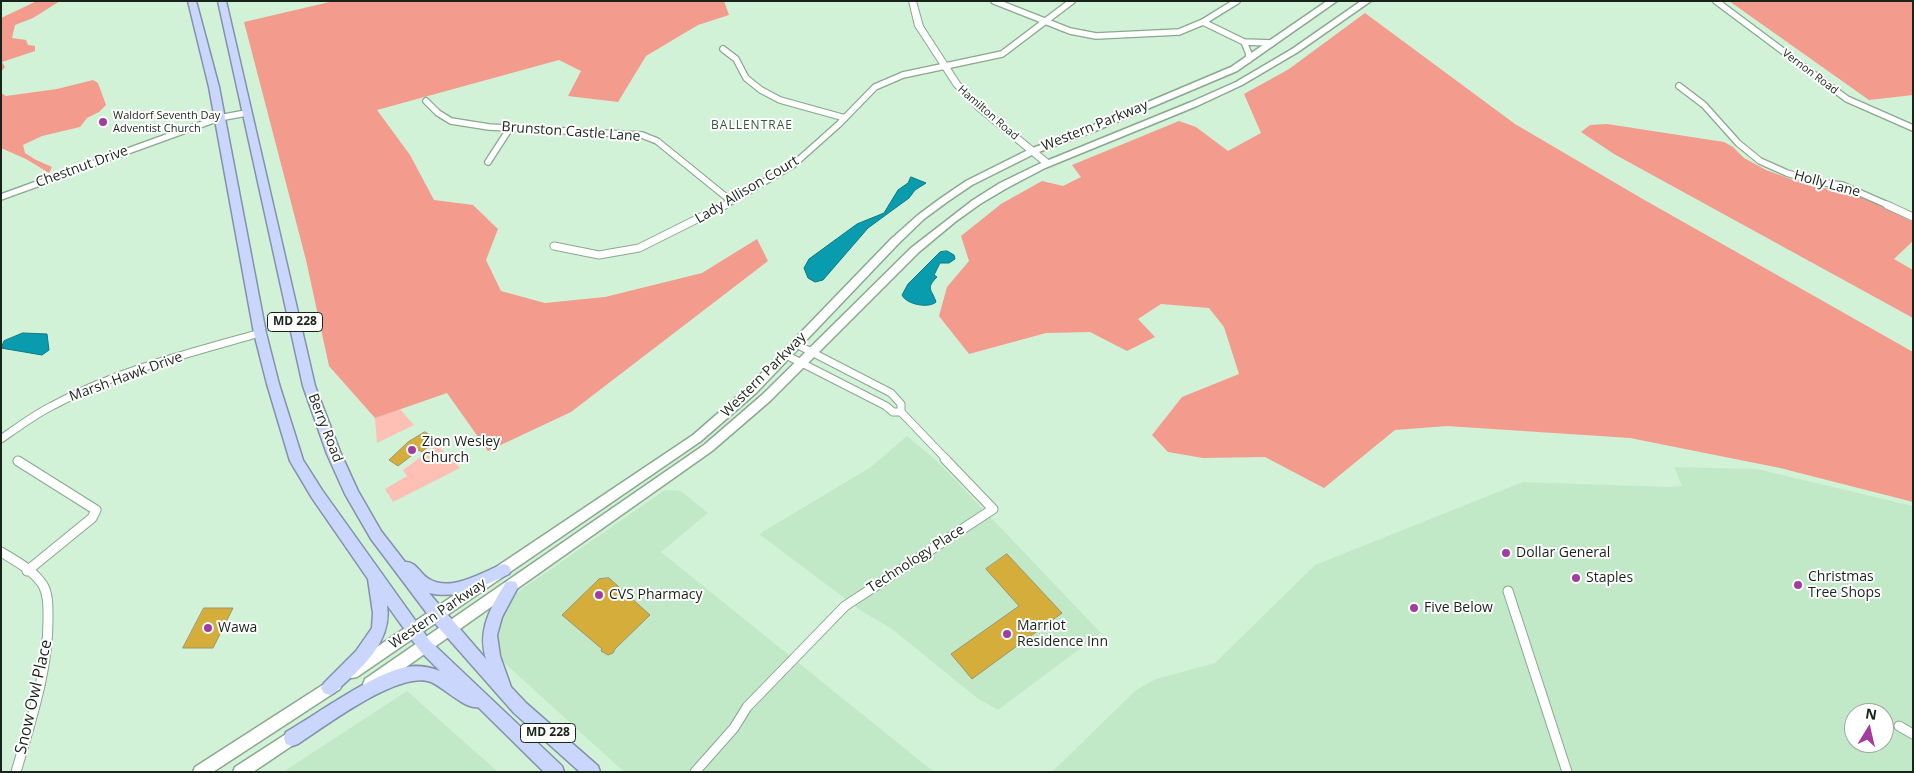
<!DOCTYPE html>
<html>
<head>
<meta charset="utf-8">
<style>
  body { margin:0 }
  #map { position:relative; width:1914px; height:773px; overflow:hidden; background:#d1f2d6; font-family:"Open Sans",sans-serif }
  canvas { display:block }
  .frame { position:absolute; inset:0; border:2px solid #18241a; pointer-events:none }
  .north { position:absolute; left:1844px; top:703px; width:50px; height:50px; box-sizing:border-box; background:#fff; border:1px solid #a3a7a3; border-radius:50%; rotate:9deg; font-size:14px; font-weight:700; line-height:20px; text-align:center; color:#18241a }
  .north::after { content:''; display:block; margin:auto; width:18px; height:22px; background:#a33c9f; clip-path:polygon(50% 0,100% 100%,50% 72%,0 100%) }
</style>
</head>
<body>
<div id="map">
<canvas width="1914" height="773"></canvas>
<div class="frame"></div>
<div class="north">N</div>
</div>
<script>
const g = document.querySelector('canvas').getContext('2d');
g.lineJoin = 'round';
function paint(path, color) {
  g.fillStyle = color;
  g.fill(path, 'evenodd');
}
function trace(path, color, width, dash) {
  g.strokeStyle = color;
  g.lineWidth = width;
  g.lineCap = dash ? 'butt' : 'round';
  g.setLineDash(dash || []);
  g.stroke(path);
}
function drawText(font, color, halo, rows, align = 'center') {
  g.font = font + ' "Open Sans",sans-serif';
  g.lineWidth = 4;
  g.setLineDash([]);
  g.textBaseline = 'middle';
  g.strokeStyle = halo;
  g.fillStyle = color;
  for (const [text, x, y, turn = 0] of rows) {
    g.save();
    g.translate(x, y);
    g.rotate((+turn || 0) * Math.PI / 180);
    g.textAlign = isNaN(turn) ? turn : align;
    if (halo) g.strokeText(text, 0, 0);
    g.fillText(text, 0, 0);
    g.restore();
  }
}
paint(new Path2D(`
  M907,436l31,26 163,171 -103,77 -21,-12 -85,-69 -29,-17 -104,-78 112,-67z
  M1674,467l83,2 156,37v266h-861l84,-82 20,-11 59,-16 100,-98 208,-83 147,5 12,-1zM1854,713h30v30h-30z
  M665,490l16,1 27,22 -47,39 273,220h-310l-127,-116 -3,-23 6,-19 12,-18z
  M407,691l91,81h-215z`), '#c1e9c7');
paint(new Path2D(`
  M400,409l14,16 -37,18 -2,-25z
  M437,445l23,23 -67,34 -8,-13 22,-13 -4,-6z`), '#febfb5');
paint(new Path2D(`
  M37,1h23l-27,17 -18,7 -3,13 14,2 2,5 7,1v5l-33,11 3,5 -4,5v-54z
  M334,1h390l5,14 -31,10 -52,31 -28,46 -50,-6 13,-25 -22,-11 -182,50 33,45 24,45 39,5 25,24 -12,31 15,31 44,12 60,-6 97,-24 55,-34 11,22 -197,151 -83,39 -41,-58 -72,25 -46,-52 -23,-106 -62,-238z
  M1729,1h184v94l-44,5z
  M1365,13l150,111 126,74 272,154v150l-133,-34 -150,-30 -183,-12 -52,4 -71,58 -59,-31 -62,1 -35,-6 -16,-17 30,-38 57,-23 -15,-47 -15,-19 -48,-4 -23,15 17,18 -28,14 -37,-19 -44,1 -77,21 -30,-38 8,-29 22,-26 -8,-25 40,-32 41,-23 21,5 18,-9 -9,-12 107,-44 17,6 32,24 33,-18 -17,-39 45,-25z
  M93,80l5,3 8,22 -7,7 -12,6 -7,9 -38,9 -19,9 2,8 11,7 16,7 -3,6 -23,-14 -25,-11v-55l5,3 51,-7z
  M1607,124l117,18 9,5 11,11 22,12 44,16 27,4 21,5 55,27v19l-19,18 19,11v48l-299,-164 -33,-22 9,-7z`), '#f39b8d');
const water = new Path2D(`
  M911,177l15,6 -11,7 -6,8 -41,30 -45,52 -8,2 -7,-4 -4,-10 5,-9 48,-35 27,-11 14,-23 10,-7z
  M947,251l7,4 1,4 -6,4h-9l-6,12 3,2c-12,12 -5,12 -1,25 -8,7 -30,2 -34,-7l6,-11 32,-32z
  M23,333l24,1 2,16 -7,5 -41,-7 3,-7z`);
paint(water, '#099cae');
trace(water, '#0e7882', 1);
const building = new Path2D(`
  M425,432l9,6 -6,5 2,2 -8,7 -3,-2 -21,16 -9,-6 19,-18z
  M1007,554l55,59 -90,66 -21,-25 68,-48 -33,-37z
  M609,578l41,37 -35,34 -2,4 -5,2 -7,-4 1,-2 -40,-34 37,-36z
  M204,608h29l-20,40h-30z`);
paint(building, '#d4ad3a');
trace(building, '#a09370', 1);
const minorFar2 = new Path2D(`
  M994,1l76,30 26,5 83,-4 24,-10 34,-21
  M1716,1l131,98 66,29
  M1203,22l41,20 28,1
  M1244,42l5,12 -1,6
  M723,49l13,10 10,19 15,12 19,10 65,18
  M1679,86l25,19 34,38 22,18 27,12 29,9 26,3 48,21
  M426,101l12,12 13,8 38,6 153,8 15,6 74,60
  M488,162l22,-34
  M1,197l218,-79 27,-5
  M723,206l70,-41 46,-41 36,-37 28,-12 99,-21 70,-53`);
const minorFar1 = new Path2D(`
  M1887,205l26,12
  M554,246l45,9 40,-7 86,-43
  M796,344l95,49 10,11v8
  M786,355l100,51 7,6h8l46,48
  M1,439c17,-12 33,-24 51,-33 64,-35 138,-53 208,-73`);
const minor = new Path2D(`
  M18,461l78,49 -4,8 -65,53
  M1,552c15,9 32,18 42,33 5,9 5,20 5,30 1,54 -17,105 -32,157
  M1508,591l59,181
  M1899,726l14,8
  M695,772l39,-44 13,-21 98,-101 148,-97 -48,-50`);
const tertiary = new Path2D(`
  M909,1h7l7,25 37,57 23,23 68,56v4h-6l-68,-56 -23,-24 -39,-60z`);
const secondary = new Path2D(`
  M1327,1h10l-100,70 -142,60 -59,22 -64,32 -25,17 -23,17 -25,24 -143,150 -55,48 -344,236 -5,1 -5,-1 -2,-5 2,-5 346,-232 55,-48 143,-148 27,-24 23,-17 25,-17 64,-32 59,-22 142,-60z
  M1361,1h10l-73,51 -56,33 -45,21 -152,62 -38,20 -27,16 -25,18 -36,30 -149,149 -58,50 -337,238 -5,2 -5,-2 -2,-5 2,-5 339,-234 58,-50 149,-147 62,-48 27,-17 39,-19 152,-62 45,-20 56,-33z
  M335,677l5,2 2,5 -2,5 -127,83h-20l2,-5z
  M297,727l5,2 2,5 -2,5 -49,33h-20l2,-5z`);
const trunk = new Path2D(`
  M188,1h8l23,86 47,246 13,51 24,76 19,30 108,151 132,125 2,6h-20l-66,-65c-12,3 -35,-20 -47,-25 -32,-12 -105,44 -133,62l-6,2 -6,-2 -2,-6 2,-6c33,-19 84,-57 120,-65 11,-2 24,0 34,4l-20,-20 -33,-46c6,38 -28,65 -53,88l-5,2 -5,-2 -3,-5 3,-5 32,-32 16,-23 1,-15 -5,-34 -56,-81 -22,-37 -23,-77 -13,-51 -45,-246z
  M218,1h8l89,385 26,68 17,37 23,40 24,31c11,-1 15,12 24,17 23,14 54,-8 75,-15l5,2 2,4 -2,4c-26,12 -52,26 -80,19l57,66c-9,-29 5,-52 20,-77l5,-1 5,1 2,5 -16,30 -5,18 3,21 11,31 15,16 72,63 2,6h-20l-66,-59 -82,-93 -61,-81 -26,-45 -18,-40 -24,-68z`);
trace(minorFar2, '#89a88e', 8);
trace(minorFar1, '#89a88e', 9);
trace(minor, '#89a88e', 11);
trace(tertiary, '#89a88e', 2);
trace(secondary, '#89a88e', 3);
trace(trunk, '#8391ac', 3);
trace(minorFar2, '#fff', 5.5);
trace(minorFar1, '#fff', 7);
trace(minor, '#fff', 9);
paint(tertiary, '#fff');
paint(secondary, '#fff');
paint(trunk, '#cad6fb');
for (const [x, y, r, color] of [
  [103,122,5,"#a33c9f"],
  [412,450,5,"#a33c9f"],
  [1506,553,5,"#a33c9f"],
  [1576,578,5,"#a33c9f"],
  [1798,585,5,"#a33c9f"],
  [599,595,5,"#a33c9f"],
  [1414,608,5,"#a33c9f"],
  [208,628,5,"#a33c9f"],
  [1007,634,5,"#a33c9f"]
]) {
  const dot = new Path2D();
  dot.arc(x, y, r, 0, 2 * Math.PI);
  g.fillStyle = color;
  g.fill(dot);
  trace(dot, '#fff', 2);
}
drawText('11px', '#18241a', '#fff', [
  ["Vernon Road",1810,72,37],
  ["Hamilton Road",988,113,41]
]);
drawText('11px', '#18241a', '#fff', [
  ["Waldorf Seventh Day",113,116],
  ["Adventist Church",113,129]
], 'left');
g.letterSpacing = '1px';
drawText('12px', '#38543d', '#fff', [
  ["BALLENTRAE",752,126]
]);
g.letterSpacing = '0px';
for (const [x, y, w] of [
  [295,322,55],
  [548,733,55]
]) {
  const box = new Path2D();
  box.roundRect(x - w / 2, y - 9.5, w, 19, 4);
  g.fillStyle = '#fff';
  g.fill(box);
  trace(box, '#18241a', 1);
}
drawText('bold 12px', '#18241a', null, [
  ["MD 228",295,322],
  ["MD 228",548,733]
]);
drawText('14px', '#18241a', '#fff', [
  ["Western Parkway",1095,126,-22],
  ["Brunston Castle Lane",571,132,4],
  ["Chestnut Drive",82,167,-20],
  ["Holly Lane",1827,184,15],
  ["Lady Allison Court",747,190,-31],
  ["Western Parkway",764,375,-45],
  ["Marsh Hawk Drive",126,377,-20],
  ["Berry Road",325,428,69],
  ["Technology Place",916,559,-33],
  ["Western Parkway",438,614,-34]
]);
drawText('14px', '#18241a', '#fff', [
  ["Zion Wesley",422,442],
  ["Church",422,458],
  ["Dollar General",1516,553],
  ["Christmas",1808,577],
  ["Tree Shops",1808,593],
  ["Staples",1586,578],
  ["CVS Pharmacy",609,595],
  ["Five Below",1424,608],
  ["Marriot",1017,626],
  ["Residence Inn",1017,642],
  ["Wawa",218,628]
], 'left');
drawText('16px', '#18241a', '#fff', [
  ["Snow Owl Place",34,697,-77]
]);
</script>
</body>
</html>
